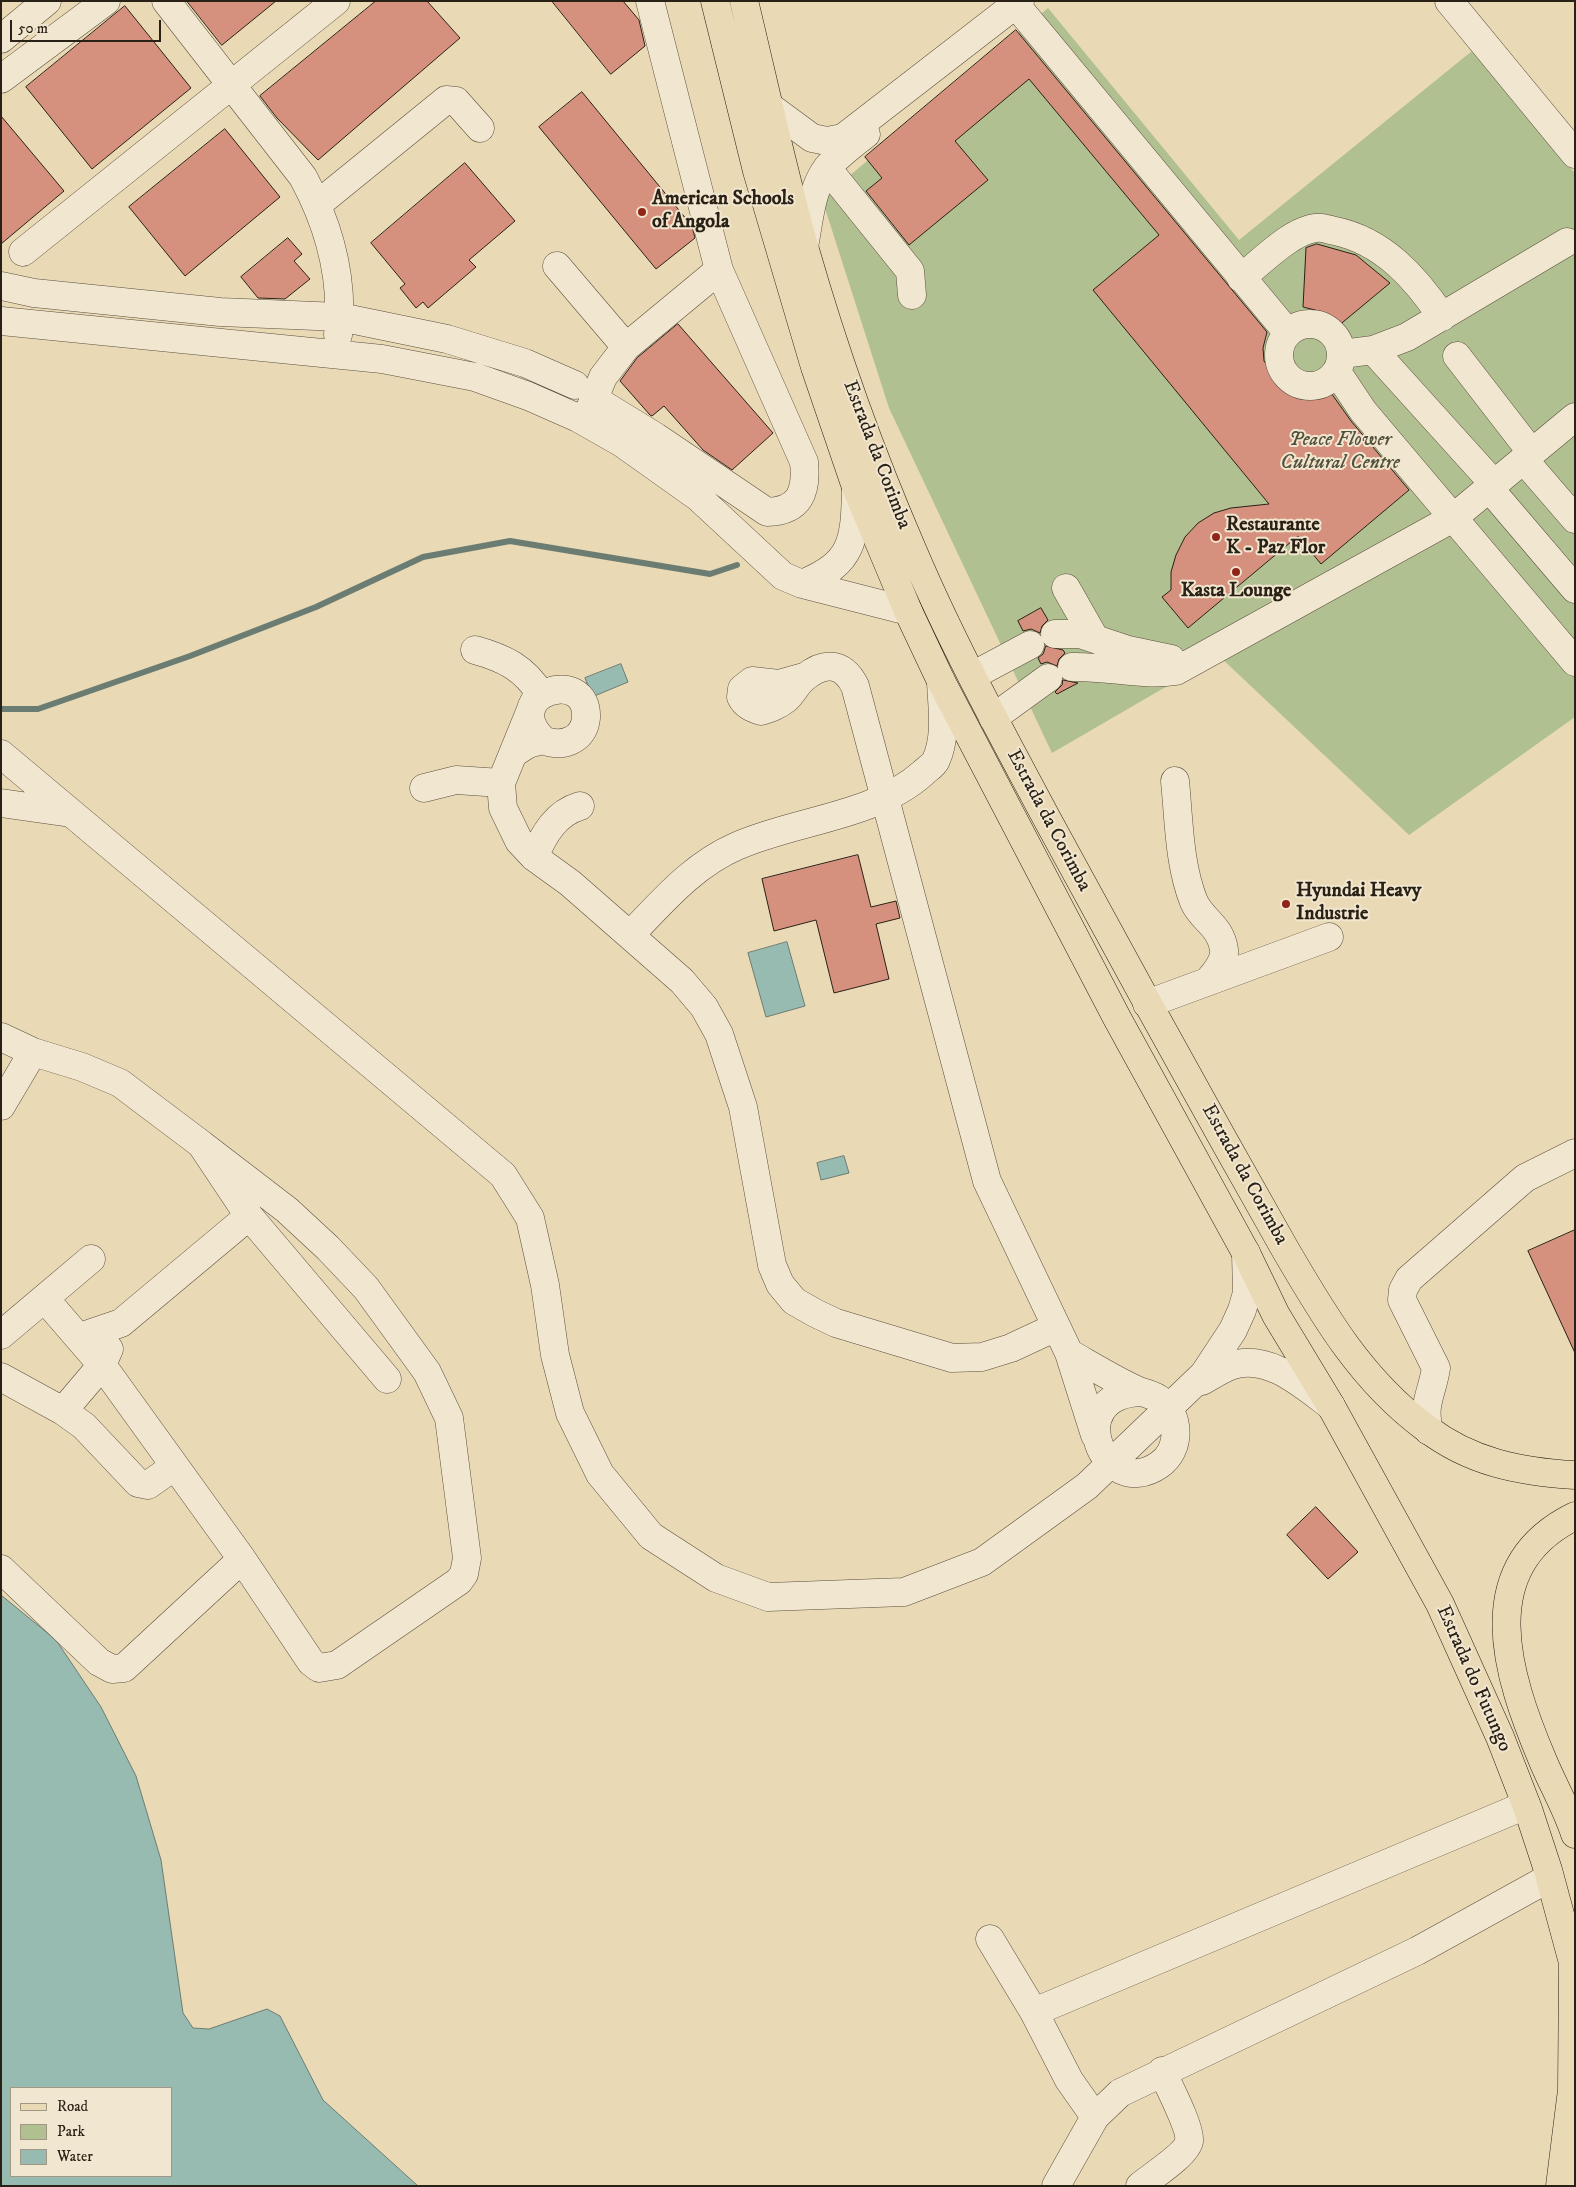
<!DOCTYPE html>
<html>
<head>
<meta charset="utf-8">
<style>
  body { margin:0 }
  #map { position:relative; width:1576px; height:2187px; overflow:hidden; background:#e9d9b5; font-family:"IM FELL DW Pica",serif }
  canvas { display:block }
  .frame { position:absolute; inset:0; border:2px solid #2a2116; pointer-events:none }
  .legend { position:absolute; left:10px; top:2087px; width:162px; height:90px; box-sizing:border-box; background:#f1e6cf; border:1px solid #a19785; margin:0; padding:6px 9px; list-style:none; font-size:15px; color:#2a2116 }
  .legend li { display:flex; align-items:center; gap:10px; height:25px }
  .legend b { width:25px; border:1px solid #a19785 }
  .scale { position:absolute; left:10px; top:20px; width:151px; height:22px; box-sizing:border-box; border:2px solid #2a2116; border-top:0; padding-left:6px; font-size:15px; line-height:18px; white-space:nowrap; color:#2a2116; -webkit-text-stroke:4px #f1e6cf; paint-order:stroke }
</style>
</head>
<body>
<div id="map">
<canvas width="1576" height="2187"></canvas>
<div class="frame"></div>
<ul class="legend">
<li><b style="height:6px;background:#e9d9b5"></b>Road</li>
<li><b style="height:14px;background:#b1c091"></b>Park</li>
<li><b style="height:14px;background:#97bab1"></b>Water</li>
</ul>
<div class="scale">50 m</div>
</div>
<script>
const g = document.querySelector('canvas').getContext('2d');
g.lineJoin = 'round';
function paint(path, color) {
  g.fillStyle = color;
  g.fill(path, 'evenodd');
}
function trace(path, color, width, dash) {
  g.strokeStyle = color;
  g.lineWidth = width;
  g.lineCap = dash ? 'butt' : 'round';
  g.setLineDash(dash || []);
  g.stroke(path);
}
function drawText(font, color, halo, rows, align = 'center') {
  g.font = font + ' "IM FELL DW Pica",serif';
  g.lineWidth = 4;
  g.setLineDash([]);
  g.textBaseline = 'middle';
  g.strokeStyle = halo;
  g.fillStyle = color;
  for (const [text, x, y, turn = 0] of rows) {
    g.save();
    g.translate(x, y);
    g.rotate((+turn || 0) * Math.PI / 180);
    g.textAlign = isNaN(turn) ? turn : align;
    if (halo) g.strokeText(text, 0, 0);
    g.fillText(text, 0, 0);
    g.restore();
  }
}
paint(new Path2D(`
  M1048,8l191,232 233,-189 103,122v544l-166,118 -190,-179 -167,97 -163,-345 -67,-209z`), '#b1c091');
const water = new Path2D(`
  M621,664l7,18 -36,15 -7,-19z
  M787,942l18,64 -39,11 -18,-64z
  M844,1156l5,17 -28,7 -4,-17z
  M1,1595l55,45 45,67 35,69 25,84 22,153 10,15 16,1 58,-20 13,7 43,84 95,86h-417zM11,2088h160v88h-160z`);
paint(water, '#97bab1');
trace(water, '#6b7d73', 1);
trace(new Path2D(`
  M1,709h37l152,-53 126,-49 107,-50 87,-16 200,33 27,-9`), '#6b7d73', 6);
const building = new Path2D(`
  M187,1h89l-54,44z
  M376,1h51l33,37 -142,122 -41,-42 -17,-22z
  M552,1h71l16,19 6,26 -34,28z
  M125,6l66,82 -99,81 -66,-82z
  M1016,30l251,302 -4,16 1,13 9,12 10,9 14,5 15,1 12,-5 27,38 58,69 -88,74 -23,-28 -110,92 -26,-31 9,-7v-18l5,-17 9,-18 13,-14 16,-10 17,-5 38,-4 -176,-214 66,-55 -130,-156 -74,62 33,39 -79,65 -43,-54 16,-13 -17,-21z
  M582,92l110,134 3,12 -39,31 -117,-142z
  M1,116l63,75 -63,53z
  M225,129l55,68 -95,79 -56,-69z
  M465,163l50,58 -46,39 7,7 -48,41 -5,-6 -7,6 -16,-20 5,-4 -34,-41z
  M288,238l14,16 -8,7 16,18 -25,20 -27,-1 -17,-21z
  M1317,244l39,11 34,28 -53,44 -14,-15 -20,-5 3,-59z
  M678,324l95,109 -41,37 -29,-20 -39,-44 -12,10 -2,-1 -30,-34 17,-23z
  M1041,608l7,12 -6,6 -2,7 -9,-4 -8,2 -5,-10z
  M1046,646l17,4 2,3 -6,6 -2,7 -10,-4 -6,2 -3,-6 5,-4z
  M1063,680l15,3 -21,11 -2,-2 7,-7z
  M858,855l13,52 25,-6 4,17 -24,6 13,55 -55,14 -18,-73 -42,11 -12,-52z
  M1575,1230v123l-47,-102z
  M1316,1507l42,45 -30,27 -41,-44z`);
paint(building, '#d6907e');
trace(building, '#2a2116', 1);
const minor = new Path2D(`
  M166,1l137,176c27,50 41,101 35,158
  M1449,1l126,153
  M1016,5l272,328
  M1,39l46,-38
  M1,79l105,-78
  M770,107l42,31 15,3 16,-3 177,-137
  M827,168l83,103 2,24
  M318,204l128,-104 10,1 24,27
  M804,247c5,-26 7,-58 23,-79 11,-13 26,-24 39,-34
  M23,252l313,-251
  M557,266l69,81
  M1241,278c19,-15 51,-48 75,-50 6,-1 13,2 19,3 48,10 81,47 107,86
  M1,286l33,7 186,19 120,5 107,22 78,24 50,22
  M1,321l381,38 93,18 53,19 50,22 44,25 76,54 85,79 19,8 106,27
  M1279 355a31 31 0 1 1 62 0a31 31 0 1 1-62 0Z
  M1373,350l121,134
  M1342,354l31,-4 34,-13 160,-95
  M1457,356l75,97
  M1337,372l26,39 212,251
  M594,399l62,38 111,75c33,-1 40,-20 37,-50l-85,-192 -69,-269
  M587,416l16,-39 23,-30 93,-77
  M1524,460l51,59
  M1489,488l86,101
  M802,584c52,-21 53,-44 54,-97
  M1066,588l29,51
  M1055,634h25l48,16 43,9
  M475,650c29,8 50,18 66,45
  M1072,667c35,-1 69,9 104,4l277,-153 122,-101
  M972,676l58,-31
  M804,677l-25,7 -27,-3 -10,8 -1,8c4,8 11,11 20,14 9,-3 18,-6 25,-12 7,-6 11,-16 18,-21 20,-17 39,-16 51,8l132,495 82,172 26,82
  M534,702l-33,81 2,25 16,33 15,16 36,26 112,98 22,26 15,27 24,73 29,158 8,19 14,17 21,12 21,10 116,35 30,-1 29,-9 45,-21
  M993,718l55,-40
  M514,753l14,-9 15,-4c18,8 41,1 43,-22 3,-53 -89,-24 -43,22
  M1,754l502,421 27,43 15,67 10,70 15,58 30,61 51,62 65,42 52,19 136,-5 78,-30 105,-76 117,-112 29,-44 9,-20 5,-17 -1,-40
  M1175,781c4,40 4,84 19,121 8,18 27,24 30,48 1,11 -8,22 -15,30
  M424,788l32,-8 45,3
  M1,803l70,10
  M534,857c10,-23 22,-44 46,-51
  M630,935c33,-34 63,-70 107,-89 58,-26 137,-29 186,-73 4,-4 11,-8 13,-13 11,-24 6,-53 5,-79
  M1147,1004l182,-67
  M1,1037l32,15
  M1,1106l32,-54 49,15 38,16 81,61 48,72 138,163
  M45,1299l57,66 140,194 69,103 8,6 18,-3 122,-84 5,-7 3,-16 -18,-140 -22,-46 -61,-84 -38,-40 -41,-38 -86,-66
  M1,1335l90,-76
  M80,1337l41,-14 128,-107
  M1069,1353c23,13 47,28 70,38 8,3 15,4 21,9 21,16 21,50 -1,65 -55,38 -99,-69 -19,-73
  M1,1377l62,34 21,15 54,57 10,2 27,-19
  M1202,1381c9,-5 18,-11 28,-15 37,-14 73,19 101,40
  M63,1411l39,-46 7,-16
  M1429,1431c-7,-27 3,-37 7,-63l-34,-68 1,-10 6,-11 116,-101 50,-25
  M1,1569l98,93 13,7 12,-1 118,-109
  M990,1939l44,73 492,-207
  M1034,2012l35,68 26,37
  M1056,2186l39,-69 25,-24 297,-142 132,-73
  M1140,2186c11,-9 47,-32 49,-45 2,-13 -21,-56 -27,-70`);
const major = new Path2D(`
  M715,1l42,170 58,196 41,120 52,124 33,70 176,337 129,235 30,62 55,91 109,198 60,133 28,72 20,61 27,100
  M744,1c20,83 38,167 61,249 29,101 65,202 107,299 39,92 87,180 134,268 52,96 104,191 157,286 27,49 55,98 82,146 39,67 77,132 141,179 44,34 94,44 149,47
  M1575,1516c-104,51 -68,160 -32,245 10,24 24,48 32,73
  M1560,2186l12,-96 1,-126`);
trace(minor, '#5a4f3e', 29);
trace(major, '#2a2116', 29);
trace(minor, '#f1e6cf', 28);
trace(major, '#e9d9b5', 28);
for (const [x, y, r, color] of [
  [642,212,5,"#8f2418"],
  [1216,537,5,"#8f2418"],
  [1236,572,5,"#8f2418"],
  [1286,904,5,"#8f2418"]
]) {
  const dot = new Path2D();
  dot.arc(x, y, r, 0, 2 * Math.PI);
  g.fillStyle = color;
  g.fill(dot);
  trace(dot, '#f1e6cf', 2);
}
drawText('bold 20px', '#2a2116', '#f1e6cf', [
  ["American Schools",652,200],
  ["of Angola",652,223],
  ["Restaurante",1226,526],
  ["K - Paz Flor",1226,549],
  ["Kasta Lounge",1236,592,"center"],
  ["Hyundai Heavy",1296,892],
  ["Industrie",1296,915]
], 'left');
drawText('italic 20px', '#52513b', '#f1e6cf', [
  ["Peace Flower",1340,441],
  ["Cultural Centre",1340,464]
]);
drawText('20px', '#2a2116', '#f1e6cf', [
  ["Estrada da Corimba",876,455,69],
  ["Estrada da Corimba",1048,821,62],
  ["Estrada da Corimba",1244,1175,61],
  ["Estrada do Futungo",1473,1679,66]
]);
</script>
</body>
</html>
